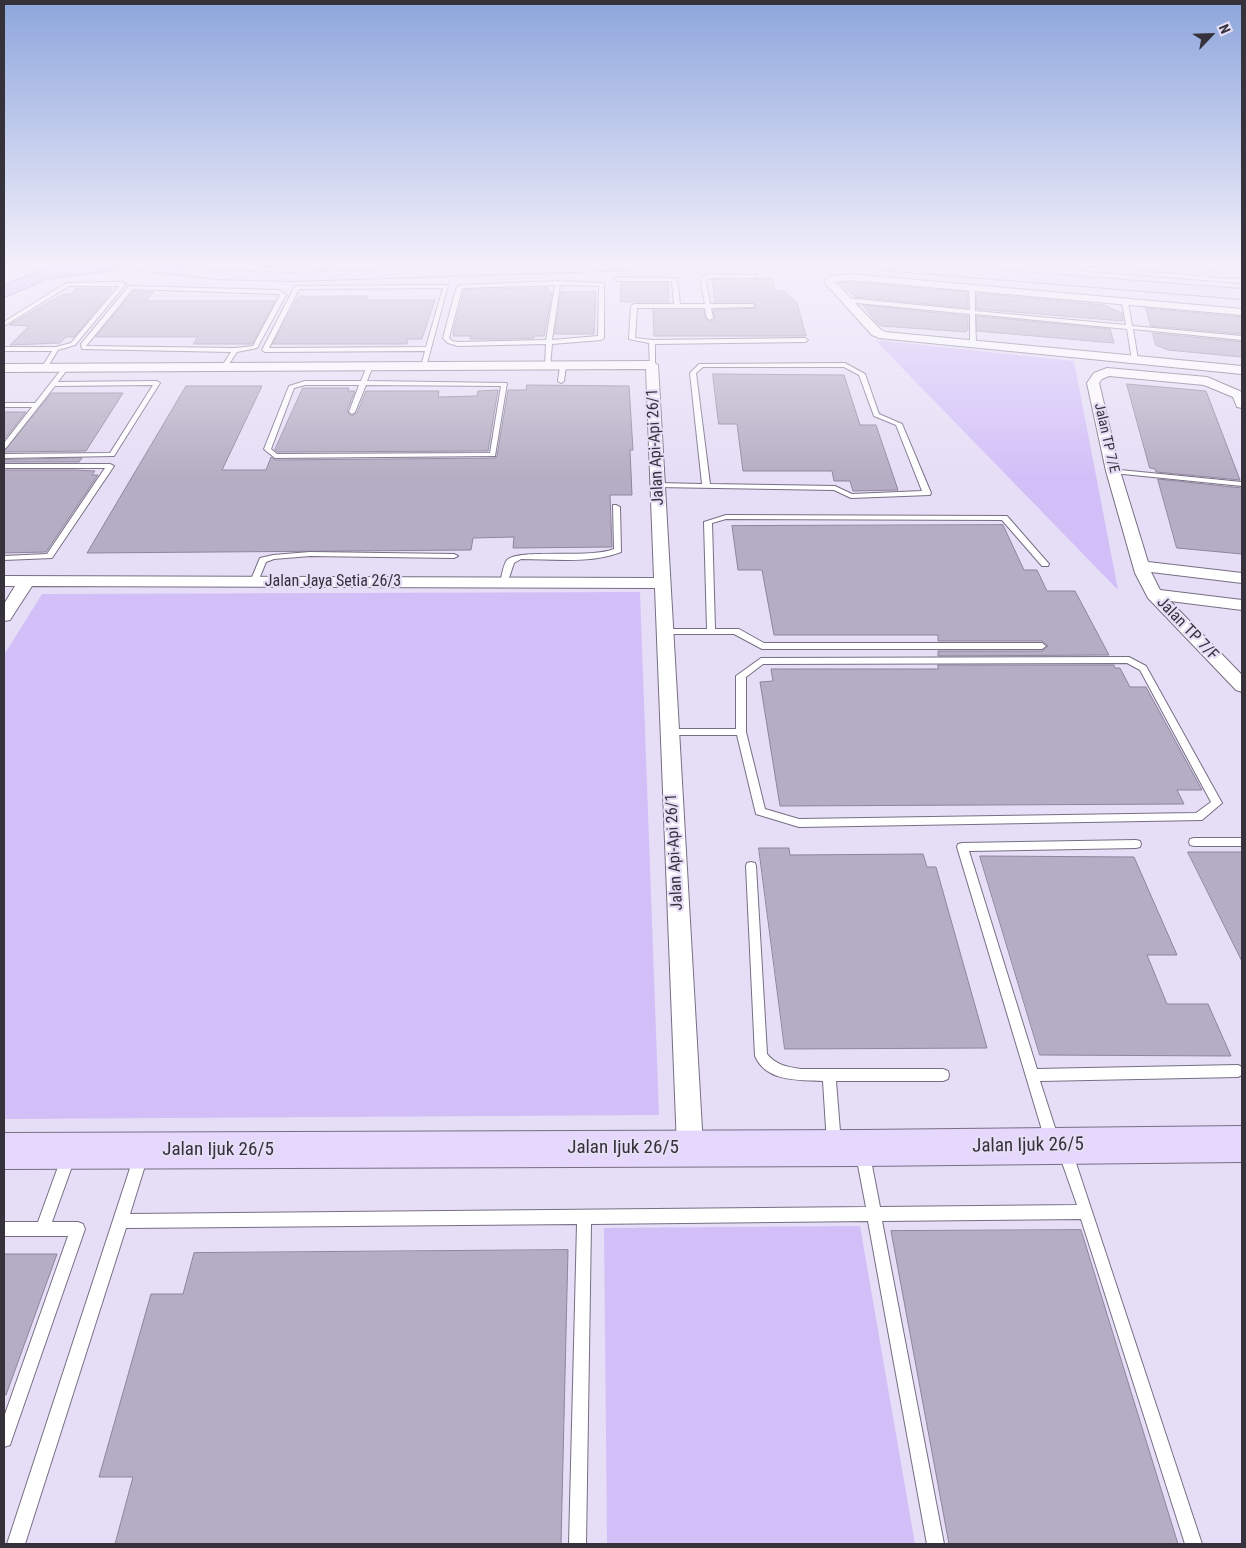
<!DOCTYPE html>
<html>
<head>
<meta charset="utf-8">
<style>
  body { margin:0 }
  #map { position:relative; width:1246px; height:1548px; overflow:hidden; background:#e6def6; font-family:"Roboto Condensed",sans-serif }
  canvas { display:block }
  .frame { position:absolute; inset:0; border:5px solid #35323b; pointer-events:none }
  .north { position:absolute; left:1186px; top:10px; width:50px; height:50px; -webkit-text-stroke:4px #e6def6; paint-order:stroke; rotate:66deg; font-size:14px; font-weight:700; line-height:20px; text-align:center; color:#35323b }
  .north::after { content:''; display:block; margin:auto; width:18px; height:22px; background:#35323b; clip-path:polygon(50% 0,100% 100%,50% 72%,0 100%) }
</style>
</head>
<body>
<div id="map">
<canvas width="1246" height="1548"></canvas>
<div class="frame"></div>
<div class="north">N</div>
</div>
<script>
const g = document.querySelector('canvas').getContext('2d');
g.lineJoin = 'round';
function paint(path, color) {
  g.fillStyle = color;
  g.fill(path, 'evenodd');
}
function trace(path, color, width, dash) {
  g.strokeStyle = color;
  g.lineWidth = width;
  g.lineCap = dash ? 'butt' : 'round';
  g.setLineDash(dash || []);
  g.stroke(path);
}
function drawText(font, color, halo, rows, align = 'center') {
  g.font = font + ' "Roboto Condensed",sans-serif';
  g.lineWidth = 4.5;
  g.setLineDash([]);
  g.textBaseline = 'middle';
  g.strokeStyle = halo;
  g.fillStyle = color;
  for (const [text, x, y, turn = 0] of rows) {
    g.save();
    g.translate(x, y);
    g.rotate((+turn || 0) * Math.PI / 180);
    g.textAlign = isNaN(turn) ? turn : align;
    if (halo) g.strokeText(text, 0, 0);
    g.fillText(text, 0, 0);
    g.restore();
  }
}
paint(new Path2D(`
  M875,340l199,21 44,229z
  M640,592l19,523 -655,4v-464l38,-61z
  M860,1226l55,318h-308l-3,-316z`), '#d2bff8');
const building = new Path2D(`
  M757,278l15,1 3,12h9l13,12 9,33h-152l-1,-26h51l1,8 6,4 4,-3 -2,-9 42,-2 1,-3 -4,-3h-37l-3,-22z
  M850,282l117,10 1,16 -113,-11 -16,-14z
  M621,283h47l1,19h-48z
  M76,288h36l-2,3h2l-38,46h-8l-6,6 -50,2 19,-19 -20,-1 54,-31h8z
  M548,288v4h4l-8,44h-10v2l-20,1h-44l1,-3h-18l1,-8 10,-38z
  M134,291l20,1 -8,9h129l-23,43h-59l5,-7h-102z
  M561,292h35l-2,42h-39z
  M977,293l127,12 18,8 1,8 -146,-12z
  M299,296h69l-2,4h69l-13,39h-14l-1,5h-134z
  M863,305l105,11v14h-2v2l-84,-6 -5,-3z
  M1146,308l96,9v17l-91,-8z
  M977,316l133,13 4,14 -137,-12z
  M1153,333l89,9v15l-74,-7 -12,-5z
  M713,374l131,1 16,50h16l22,65 -45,1 -3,-10h-16l-2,-10h-89l-6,-47h-18z
  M1127,384l79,7 34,89 -84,-8 -1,-3 -5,-1z
  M527,385l102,1 4,64h-3l2,45h-22l2,52 -99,1 1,-11 -41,1 -2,12 -384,3 99,-167h76l-40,84h44l5,-13 4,3 220,-2 2,-2 11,-66h18z
  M303,388h46l-1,3h7l-8,20 4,5 6,-3 9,-22h73l-1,6 39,-1 1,-5 20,-1 -10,61 -210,1 -3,-2z
  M52,393h71l-37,58 -82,1z
  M4,412h22l-22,28z
  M82,458l-3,4h-75v-2z
  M4,470h70l21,1 -3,4h6l-52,77 -42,1z
  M1158,479l84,9v66l-65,-6z
  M1003,525l21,45h13l10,21h28l34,64 -171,1v-5h104l6,-5 -6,-5h-104v-6h-164l-12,-65h-24l-6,-44z
  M938,665h176l1,3h5l10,19h16l56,103h-25l7,14 -404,2 -20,-124 13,-1 -2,-12h167z
  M759,848h30l1,7 133,-1 4,13h9l51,181 -202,1z
  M1188,852h54v109z
  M980,856l154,1 43,98h-30l20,49h41l23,52 -191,-1z
  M1081,1230l97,314h-229l-58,-313z
  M568,1250l-7,294h-446l18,-67h-34l52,-183h32l11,-41z
  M4,1254h53l-51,141h-2z`);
paint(building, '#b4adc3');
trace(building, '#8c859b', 1);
const lane = new Path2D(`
  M248,263h39l-16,4z
  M1042,263l158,13 36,-13h6v2l-35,12 35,2v4l-190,-15z
  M708,274l48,1v2l-2,1h-45l-3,2 4,24h42l2,1v2l-43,1 2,10 -3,2 -3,-2 -2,-10h-68l-2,30 17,2 153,-2 3,2 -3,2 -150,2v21l-5,1 -1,-23 -20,-4 2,-33 3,-2h40l-2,-23h-54l-3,-2 3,-2 59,1 3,26h25l-5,-25z
  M558,281l46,2v55l-3,2 -49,4 -2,23 -5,-1 1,-22 -88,2 -10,-3 -5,-5 13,-49 4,-4zM555,285l-9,55 -88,2 -6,-1 -3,-3 13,-49 2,-1zM560,285l39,1 -1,50 -46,4z
  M66,283l57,-1 3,2 -51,61 -17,5 -11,18 -5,-1 10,-16h-48v-4h52l15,-4 48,-57h-50l-65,40v-4z
  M448,285l-22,82 -5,-1 4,-15 -160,1 -3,-2 33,-64zM443,288l-17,59 -157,1 30,-59z
  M129,286l150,4 7,5 -29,53 -20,4 -10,15 -5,-1 9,-14 -149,-3 -1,-5zM133,289l145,5 2,1 -27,51 -18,2 -149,-2z
  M972,286l3,2v23l151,14 -4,-23 3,-2 3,2 4,24 110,10v4l-109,-11 5,31 -3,2 -3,-2 -5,-31 -152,-15 1,30 -3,2 -3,-2v-30l-124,-12 -3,-2 3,-2 124,12 -1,-22z
  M845,363l20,11 14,40 23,10 29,69 -1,2 -79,3 -17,-8 -177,-3 -4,-2 4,-2 45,1 -12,-111 9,-9zM703,367h141l15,8 15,41 22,9 26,66 -70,3 -17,-8 -125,-2 -14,-111z
  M370,364l3,2 -6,15 140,2 -12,73 -220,2 -10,-8 -1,-1 25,-63 16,-5h56l6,-15zM305,385h54l-10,27 3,2 3,-2 11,-27 135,1 -11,67 -213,1 -6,-5 23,-61z
  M563,364l3,2 -2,15 -3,2 -3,-2 2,-15z
  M64,366l5,1 -11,15 99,-1 3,2 -46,73 -110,2v-4l106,-1 43,-68 -98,1 -49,62 -2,1v-6l28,-36h-28v-4h31z
  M4,464h106l4,2 -62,92 -48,2v-4l43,-2 58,-86h-101z
  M1110,469l132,13v4l-129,-13h-3z
  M613,505h3l4,2 1,45c-31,12 -68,7 -100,7l-7,4 -7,21h-3l-4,-2c2,-6 3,-17 7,-22 12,-12 83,-1 107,-11z
  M726,515l278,1h3l42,48 -1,2h-6l-40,-46 -276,-1 -14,4 3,106h24l25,14h278l4,3 -4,3h-280l-28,-15h-72l-1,-2 4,-3h42l-3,-107z
  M310,552l144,2 4,2 -4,2 -144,-2 -36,3 -8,3 -9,22h-3l-4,-2 10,-24 13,-3z
  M1129,657l17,9 76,137 -20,17 -403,7 -43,-13 -19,-79h-68l-5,-3 5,-3h67v-53l25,-18zM1127,663l13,7 71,132 -15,11 -397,6 -34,-10 -19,-77v-55l17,-13z
  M1194,838h48v8h-48l-4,-1 -1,-3 1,-3z
  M1136,840l4,1 1,3 -1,3 -4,1 -167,3 68,218 201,-4 4,2v8l-4,2 -198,4 19,59 -2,5 -5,1 -5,-1 -2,-5 -88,-293 1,-3 4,-1z
  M751,862l4,1 1,3 11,188c9,11 20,13 34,15h142l5,2 1,4 -1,4 -5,2h-107l5,63 -2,5 -5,1 -5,-1 -2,-5 -4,-63c-24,-1 -57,1 -68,-25l-9,-190 1,-3z
  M1065,1144l5,2 2,5 130,393h-17l-104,-325 -199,2 62,323h-17l-59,-323 -277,3 -5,320h-17l8,-320 -451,4 -101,316h-18l127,-388 2,-5 5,-2 5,2 2,5 -18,58 736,-7 -10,-52 2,-5 5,-2 5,2 2,5 10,52 197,-2 -19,-54 2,-5z
  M68,1151l5,2 2,5 -23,64h26l5,2 2,5 -73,210 -2,6 -6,2v-30l64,-181h-64v-14h34l25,-69z`);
const street = new Path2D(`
  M319,263h11l12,13 -5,3 -4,-1z
  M850,274l392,35v6l-392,-35 -15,2 45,47 5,3 357,34v8l-363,-36 -7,-3 -48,-53 6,-6z
  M652,361l6,4 45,782 -3,9 -10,4 -10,-4 -3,-9 -22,-559 -623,-2 -22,34 -6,1v-17l11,-18h-11v-10l650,2 -8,-209 -642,3v-8z
  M1107,368l100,9 35,15v16l-5,-1 -4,-10 -29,-12 -95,-9 -7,3 -3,4 21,88 28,91 94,11v10l-91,-11 9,18 82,10v10l-72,-9 72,74v17l-6,-2 -88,-92 -13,-25 -29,-102 -19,-88 7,-10z`);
const secondary = new Path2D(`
  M103,263h47l66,8 76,2 295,-10h149l-7,4 -437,14 -76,-2 -106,-12z
  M838,263h65l339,26v10l-397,-32z
  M1242,1126v36l-380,4 -858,3v-36l858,-3z`);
const primary = new Path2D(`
  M94,263h34l1,2 -2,3 -5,1 -76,10 -42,18v-11l48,-21 5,-1 7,3z
  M136,263h27l20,5 2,3 -2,3 -5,1 -40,-9z`);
trace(lane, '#766f84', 2);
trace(street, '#766f84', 2);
trace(secondary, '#766f84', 2);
trace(primary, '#8161b3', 2);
paint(lane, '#fff');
paint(street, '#fff');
paint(secondary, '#e6d7fc');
paint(primary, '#ccaff8');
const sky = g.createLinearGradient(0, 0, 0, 480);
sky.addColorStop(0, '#8da6dc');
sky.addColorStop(0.55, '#f4f0fb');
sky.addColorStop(1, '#f4f0fb00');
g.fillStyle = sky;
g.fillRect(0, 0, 1246, 480);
drawText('14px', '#35323b', '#e6def6', [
  ["Jalan TP 7/E",1106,438,77]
]);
drawText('16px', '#35323b', '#e6def6', [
  ["Jalan Api-Api 26/1",656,447,-93],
  ["Jalan Jaya Setia 26/3",333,582],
  ["Jalan TP 7/F",1187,629,46],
  ["Jalan Api-Api 26/1",675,852,-93]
]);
drawText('19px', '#35323b', '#e6def6', [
  ["Jalan Ijuk 26/5",1028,1146,-1],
  ["Jalan Ijuk 26/5",623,1148],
  ["Jalan Ijuk 26/5",218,1150]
]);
</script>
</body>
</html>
